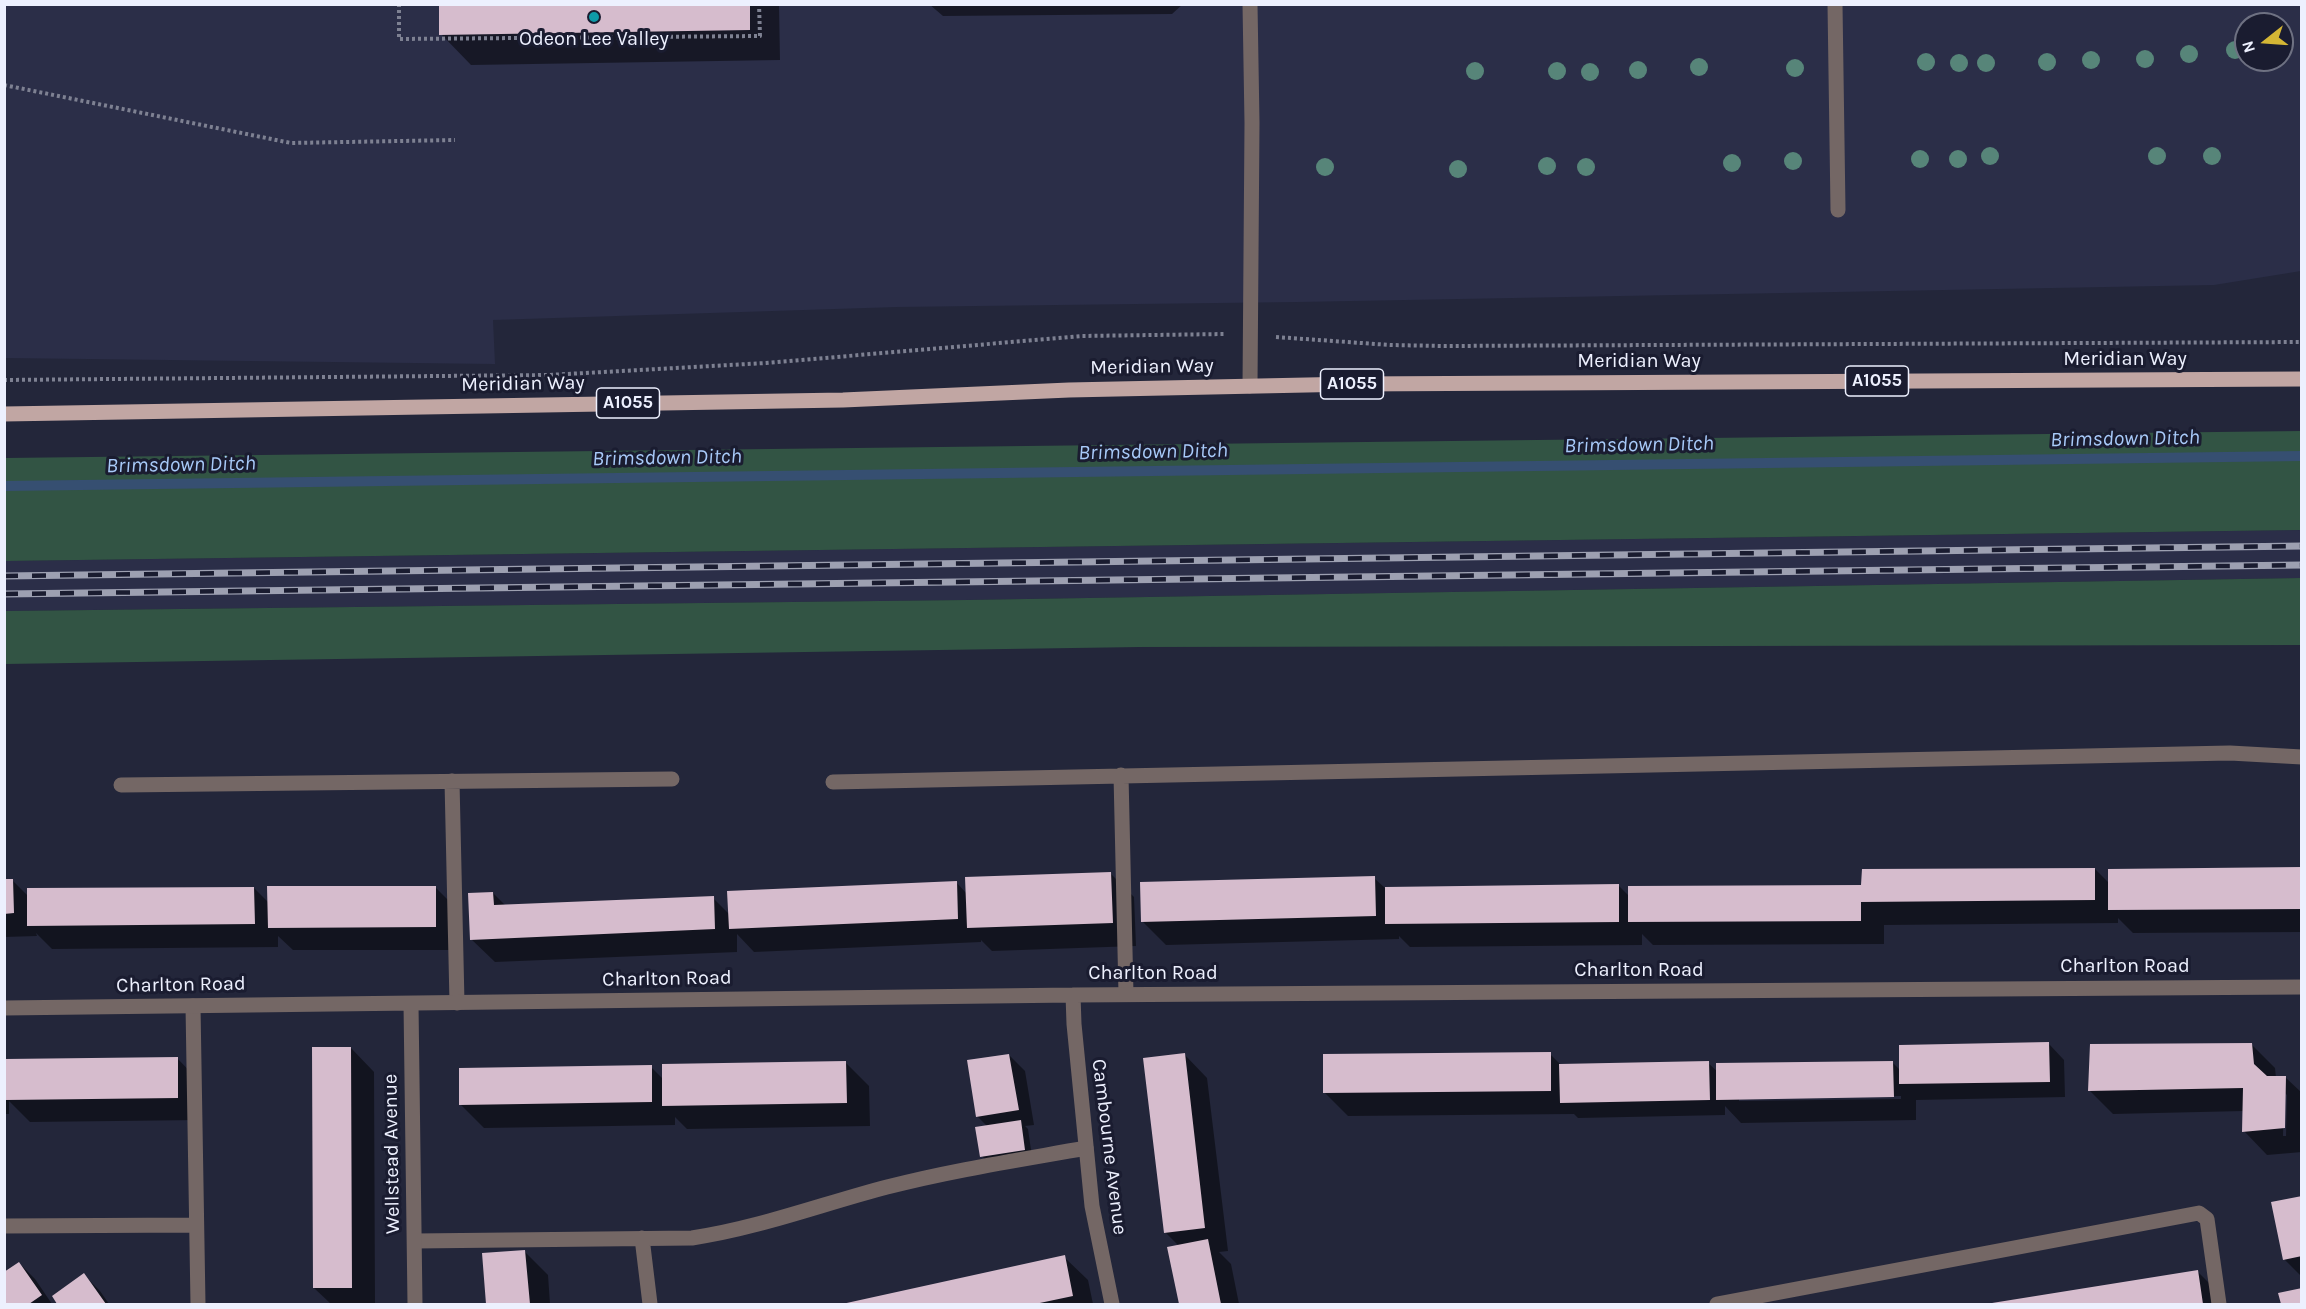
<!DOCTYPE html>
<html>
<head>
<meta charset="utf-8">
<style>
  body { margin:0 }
  #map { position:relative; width:2306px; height:1309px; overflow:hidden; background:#23263a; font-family:Karla,sans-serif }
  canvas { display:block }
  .frame { position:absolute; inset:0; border:6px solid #edf0fe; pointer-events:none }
  .north { position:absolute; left:2234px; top:12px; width:60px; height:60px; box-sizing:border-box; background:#1a1c30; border:2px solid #6e7182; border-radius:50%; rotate:253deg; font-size:16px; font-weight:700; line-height:24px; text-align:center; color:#edf0fe }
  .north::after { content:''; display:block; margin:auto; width:21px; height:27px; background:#d4b635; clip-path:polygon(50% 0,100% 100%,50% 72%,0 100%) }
</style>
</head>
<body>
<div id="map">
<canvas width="2306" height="1309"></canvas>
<div class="frame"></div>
<div class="north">N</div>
</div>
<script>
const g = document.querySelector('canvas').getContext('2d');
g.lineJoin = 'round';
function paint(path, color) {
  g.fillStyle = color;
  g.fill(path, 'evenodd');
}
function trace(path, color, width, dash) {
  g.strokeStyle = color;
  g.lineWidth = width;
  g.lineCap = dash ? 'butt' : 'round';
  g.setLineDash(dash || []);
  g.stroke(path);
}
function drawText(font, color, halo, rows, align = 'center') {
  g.font = font + ' Karla,sans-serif';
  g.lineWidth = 6;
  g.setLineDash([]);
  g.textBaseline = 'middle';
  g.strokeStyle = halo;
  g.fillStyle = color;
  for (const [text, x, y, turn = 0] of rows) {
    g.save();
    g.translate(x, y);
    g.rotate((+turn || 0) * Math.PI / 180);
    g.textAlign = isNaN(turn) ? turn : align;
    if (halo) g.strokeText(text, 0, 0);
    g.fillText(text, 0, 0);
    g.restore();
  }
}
paint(new Path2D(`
  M5,5h2296v266l-87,14 -916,17 -401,5 -404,13 2,44 -490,-6zM2246,24h36v36h-36z
  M2302,530l-1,48 -1335,22 -961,11 -1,-50z`), '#2b2e48');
paint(new Path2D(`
  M2301,431v99l-2296,31v-103z
  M2301,578v67l-1161,2 -1136,17 1,-53 961,-11z`), '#325444');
paint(new Path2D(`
  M440,4h339l1,56 -309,5 -30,-31z
  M929,4h254l-11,10 -229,2z
  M2095,869l15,15 192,-15v63l-169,1 -15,-15v5l-234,2v19l-231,1 -11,-11v11l-232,2 -11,-11v3l-233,6 -24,-24 232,-43 11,10 234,-2 11,11 233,-11z
  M1110,873l24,24 2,49 -144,5 -11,-11v2l-227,10 -17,-18v18l-242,10 -24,-23 22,-46 13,13 207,-8 17,17 226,-33 11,12z
  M4,880h8l17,17 225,-9 15,15 166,-16 24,24v39h-166l-15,-14v11l-226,2 -16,-16 1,3 -33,1z
  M2049,1044l15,16 1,37 -149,3v20l-175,3 -16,-17v9l-147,3 -4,-4 -226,2 -23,-23 225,-39 12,12 146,-3 10,9 174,-10 9,9zM1901,1096v3l-162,2v-3z
  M2252,1045l23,23 1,10 9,-1 17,16v59l-35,3 -23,-24v-20l-131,3 -24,-24zM2284,1092l3,3 -1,41h-3z
  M351,1048l23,24 1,232h-44l-17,-16z
  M1184,1054l23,24 21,173 -9,1 12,12 8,40h-58l-12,-56 10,-2 -14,-14z
  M1009,1055l16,16 9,54 -9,1 3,3 4,28 -43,7 -7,-8 6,-29 -11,-11z
  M177,1058l23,24 1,38 -171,2 -21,-21v13h-5v-43l2,2z
  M846,1063l23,23 1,40 -183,3 -12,-12v8l-191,3 -24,-24 191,-37 12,12z
  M2302,1197v77l-2,1 -16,-16z
  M524,1251l24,24 2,29h-62l-4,-49z
  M1064,1257l24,23 5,24h-248z
  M19,1263l16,16 17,25h-48v-31z
  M2197,1271l24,24 1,9h-228z
  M84,1275l16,16 9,13h-50l-5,-7z`), '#0007');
trace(new Path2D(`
  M4,486l2298,-30`), '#364f71', 10);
paint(new Path2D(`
  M439,5h311v25l-311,5z
  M2302,867v42l-194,1v-41z
  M2095,868v32l-234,2v19l-233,1v-36l233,-1 1,-16z
  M1111,872l2,51 -146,5 -2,-51z
  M1375,876l1,40 -235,6 -1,-40z
  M4,879h9l1,34 -10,1z
  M957,881l1,38 -229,10 -2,-38z
  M1619,884v38l-234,2v-37z
  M267,886h169v41l-168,1z
  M254,887l1,37 -228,2v-38z
  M493,892l1,13 220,-9 1,33 -245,11 -2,-47z
  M2049,1042l1,40 -151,2v-39z
  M2252,1043l2,21 13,12h19l-1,52 -43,4 1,-44 -155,3 2,-47z
  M312,1047h39l1,241h-39z
  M1551,1052v39l-228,2v-39z
  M1185,1053l20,175 -41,5 -21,-175z
  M1009,1054l10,56 -43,7 -9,-57z
  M178,1057v41l-173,2v-41z
  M846,1061l1,42 -185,3v-42z
  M1709,1061l1,39 -150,3 -1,-39z
  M1893,1061l1,36 -178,3v-37z
  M652,1065v37l-193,3v-37z
  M1021,1120l4,30 -45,7 -5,-30z
  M2302,1196v60l-19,4 -12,-58z
  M1208,1239l13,65h-42l-12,-57z
  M525,1250l5,54h-44l-4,-51z
  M1065,1255l8,41 -38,8h-193z
  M19,1262l23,33 -13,9h-25v-32z
  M2198,1270l5,34h-211v-1z
  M84,1273l22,31h-49l-5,-8z
  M2302,1288v16h-21l-3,-11z`), '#d6bccd');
trace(new Path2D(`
  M399,4v35l361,-3 -1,-32
  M4,85l287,58 164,-3
  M1276,337l114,8 54,1 858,-4
  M4,380l545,-5 217,-12 316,-27 144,-2`), '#7e8192', 4, [3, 3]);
trace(new Path2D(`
  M1250,4l2,119 -2,263
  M1835,4l3,206
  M1121,775l5,219
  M452,781l5,222
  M833,782l1397,-29 72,4
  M121,785l551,-6
  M193,1006l5,298
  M4,1226l192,-1
  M642,1238l8,66
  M415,1241l277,-3c67,-10 130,-34 195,-51 66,-17 132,-27 199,-39
  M1717,1304l482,-91 8,6 12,85`), '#746765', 15);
trace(new Path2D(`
  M1073,995l1,29 18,182 20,98
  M411,1004l4,300
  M4,1008l1069,-13 1229,-8`), '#746765', 15);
trace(new Path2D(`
  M4,414l839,-14 226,-10 285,-6 948,-5`), '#c1a6a3', 15);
const rail = new Path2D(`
  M4,576l2298,-30
  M4,594l2298,-29`);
trace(rail, '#9da0b1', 7);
trace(rail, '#1a1c30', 4.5, [14]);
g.fillStyle = '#578579';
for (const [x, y] of [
  [2235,50],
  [2189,54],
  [2145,59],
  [2091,60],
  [1926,62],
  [2047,62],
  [1959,63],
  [1986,63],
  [1699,67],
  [1795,68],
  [1638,70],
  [1475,71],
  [1557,71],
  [1590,72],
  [1990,156],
  [2157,156],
  [2212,156],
  [1920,159],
  [1958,159],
  [1793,161],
  [1732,163],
  [1547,166],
  [1325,167],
  [1586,167],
  [1458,169]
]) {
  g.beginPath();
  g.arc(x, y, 9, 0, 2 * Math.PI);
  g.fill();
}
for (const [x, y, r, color] of [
  [594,17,6,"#0f9aa8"]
]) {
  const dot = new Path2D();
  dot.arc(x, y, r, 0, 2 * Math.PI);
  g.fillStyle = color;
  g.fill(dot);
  trace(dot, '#1a1c30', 2);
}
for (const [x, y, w] of [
  [1877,381,63],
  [1352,384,63],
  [628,403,63]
]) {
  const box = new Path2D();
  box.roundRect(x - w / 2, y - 15, w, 30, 4.5);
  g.fillStyle = '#1a1c30';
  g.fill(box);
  trace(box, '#edf0fe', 1.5);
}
drawText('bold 18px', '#edf0fe', null, [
  ["A1055",1877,381],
  ["A1055",1352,384],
  ["A1055",628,403]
]);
drawText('20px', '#edf0fe', '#1a1c30', [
  ["Odeon Lee Valley",594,39]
]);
drawText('20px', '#edf0fe', '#1a1c30', [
  ["Meridian Way",2125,359],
  ["Meridian Way",1639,361],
  ["Meridian Way",1152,367,-1],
  ["Meridian Way",523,384,-1],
  ["Charlton Road",2125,966],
  ["Charlton Road",1639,970],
  ["Charlton Road",1153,973],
  ["Charlton Road",667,979,-1],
  ["Charlton Road",181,985,-1],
  ["Cambourne Avenue",1109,1147,83],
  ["Wellstead Avenue",392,1154,-91]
]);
drawText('italic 21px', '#a8caf9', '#1a1c30', [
  ["Brimsdown Ditch",2125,439,-1],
  ["Brimsdown Ditch",1639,445,-1],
  ["Brimsdown Ditch",1153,452,-1],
  ["Brimsdown Ditch",667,458,-1],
  ["Brimsdown Ditch",181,465,-1]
]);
</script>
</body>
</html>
